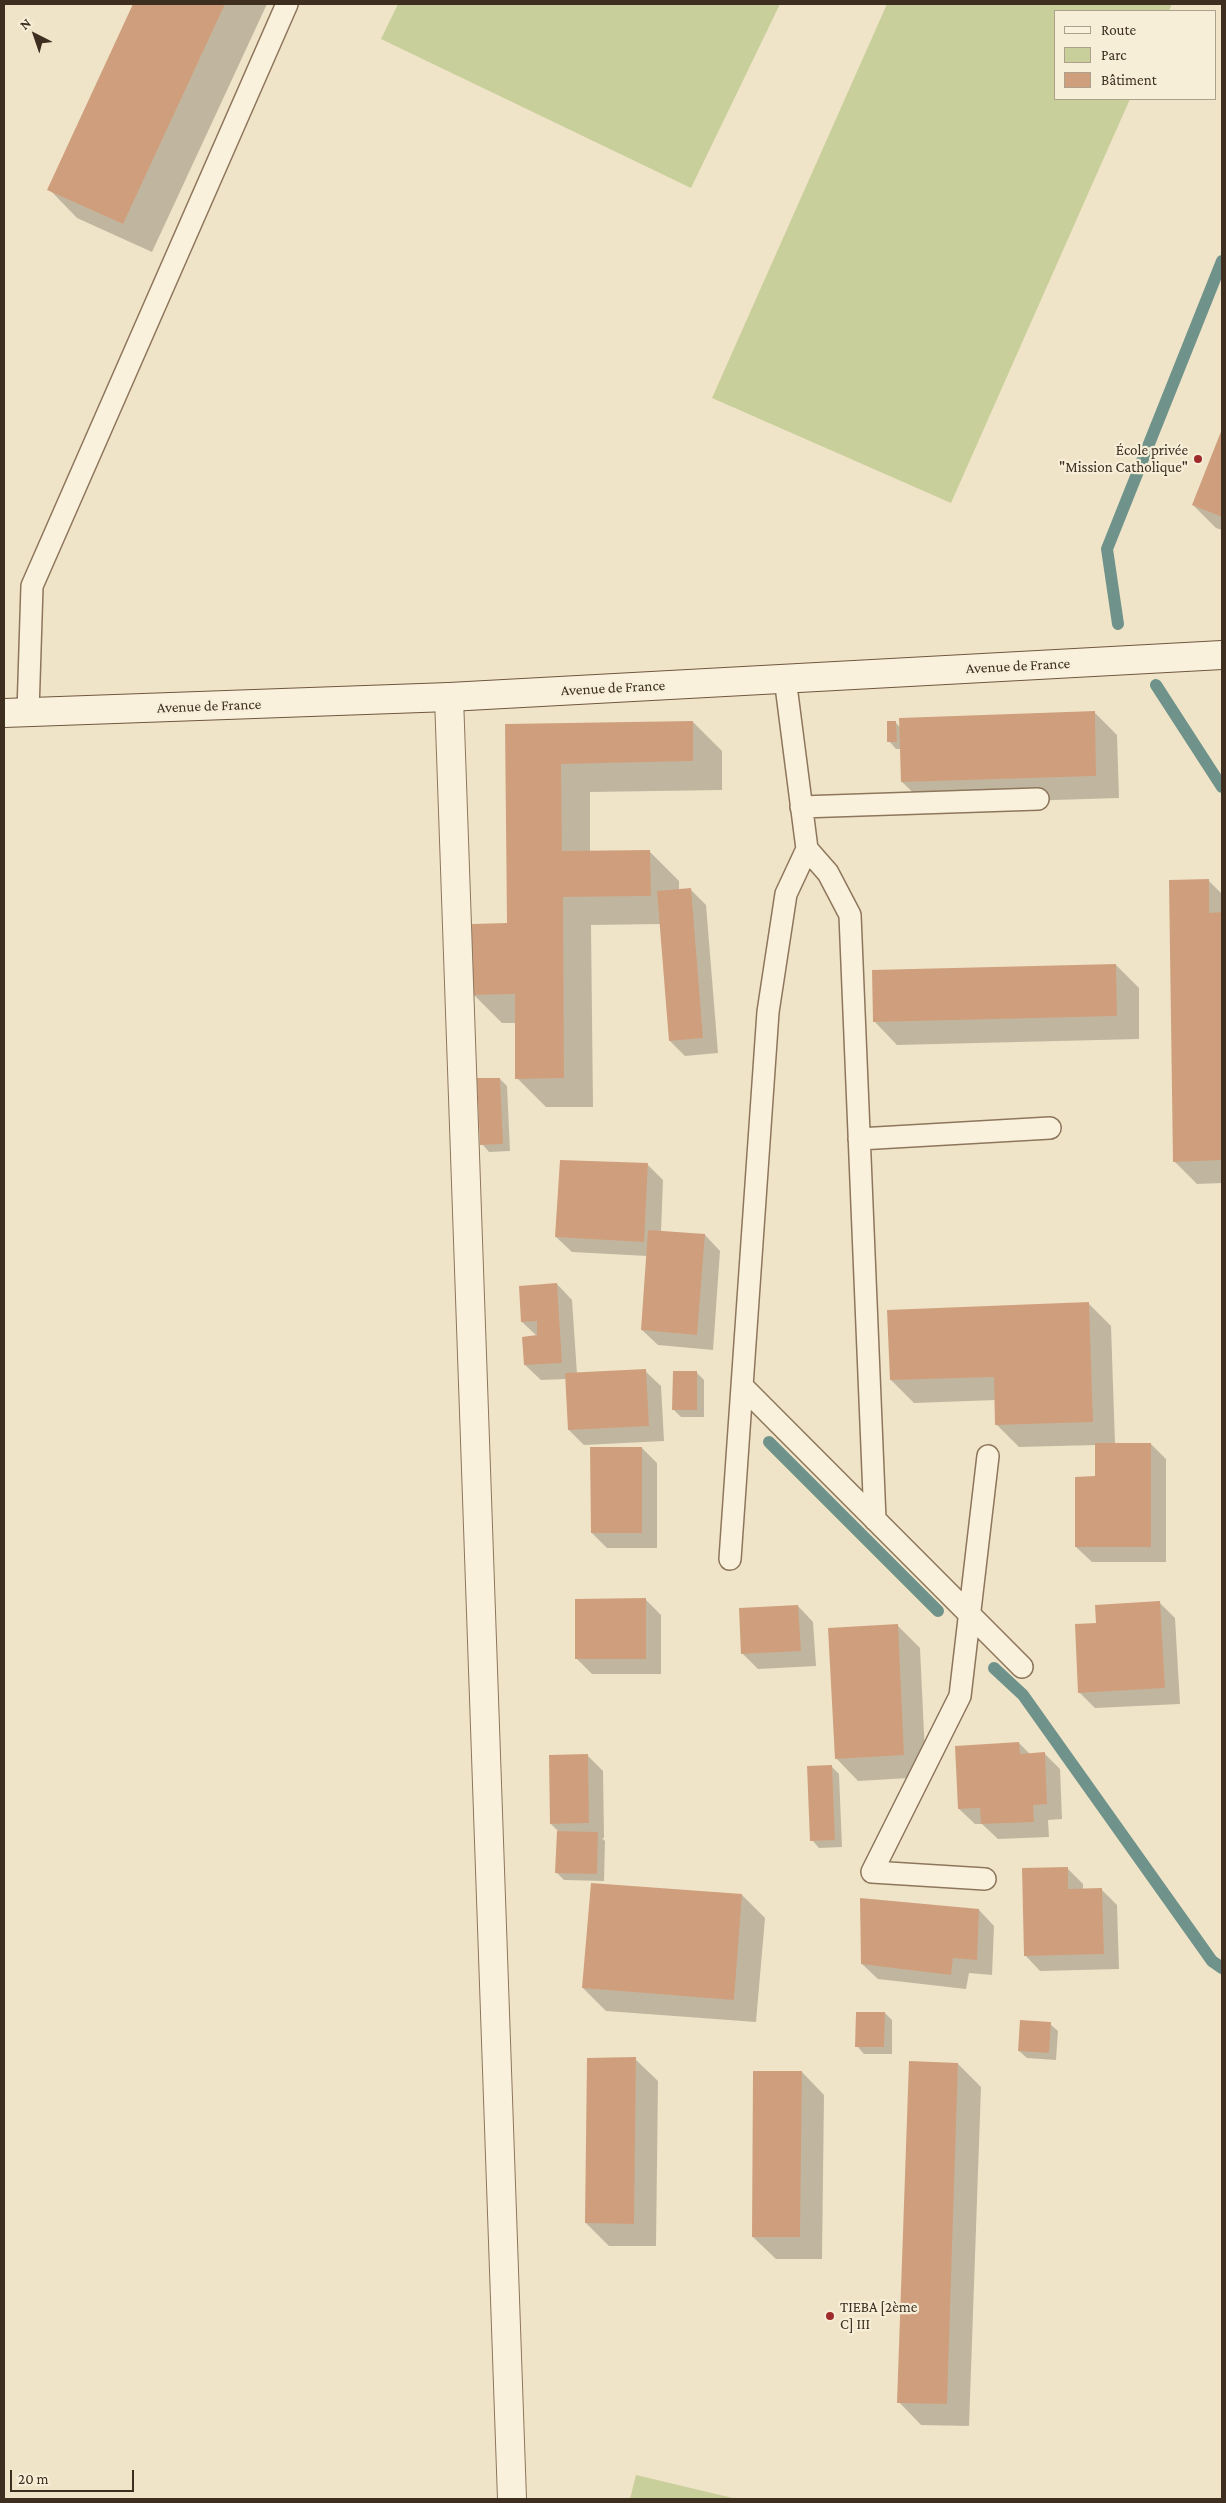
<!DOCTYPE html>
<html>
<head>
<meta charset="utf-8">
<style>
  body { margin:0 }
  #map { position:relative; width:1226px; height:2503px; overflow:hidden; background:#f0e4c8; font-family:"Crimson Pro",serif }
  canvas { display:block }
  .frame { position:absolute; inset:0; border:5px solid #3d2e20; pointer-events:none }
  .legend { position:absolute; left:1054px; top:10px; width:162px; height:90px; box-sizing:border-box; background:#f7eed8; border:1px solid #ada18e; margin:0; padding:6px 9px; list-style:none; font-size:15px; color:#3d2e20 }
  .legend li { display:flex; align-items:center; gap:10px; height:25px }
  .legend b { width:25px; border:1px solid #ada18e }
  .north { position:absolute; left:10px; top:10px; width:50px; height:50px; -webkit-text-stroke:4px #f7eed8; paint-order:stroke; rotate:319deg; font-size:14px; font-weight:700; line-height:20px; text-align:center; color:#3d2e20 }
  .north::after { content:''; display:block; margin:auto; width:18px; height:22px; background:#3d2e20; clip-path:polygon(50% 0,100% 100%,50% 72%,0 100%) }
  .scale { position:absolute; left:10px; top:2470px; width:124px; height:22px; box-sizing:border-box; border:2px solid #3d2e20; border-top:0; padding-left:6px; font-size:15px; line-height:18px; white-space:nowrap; color:#3d2e20; -webkit-text-stroke:4px #f7eed8; paint-order:stroke }
</style>
</head>
<body>
<div id="map">
<canvas width="1226" height="2503"></canvas>
<div class="frame"></div>
<ul class="legend">
<li><b style="height:6px;background:#faf1dc"></b>Route</li>
<li><b style="height:14px;background:#c9cf9b"></b>Parc</li>
<li><b style="height:14px;background:#cf9f7d"></b>Bâtiment</li>
</ul>
<div class="north">N</div>
<div class="scale">20 m</div>
</div>
<script>
const g = document.querySelector('canvas').getContext('2d');
g.lineJoin = 'round';
function paint(path, color) {
  g.fillStyle = color;
  g.fill(path, 'evenodd');
}
function trace(path, color, width, dash) {
  g.strokeStyle = color;
  g.lineWidth = width;
  g.lineCap = dash ? 'butt' : 'round';
  g.setLineDash(dash || []);
  g.stroke(path);
}
function drawText(font, color, halo, rows, align = 'center') {
  g.font = font + ' "Crimson Pro",serif';
  g.lineWidth = 4.5;
  g.setLineDash([]);
  g.textBaseline = 'middle';
  g.strokeStyle = halo;
  g.fillStyle = color;
  for (const [text, x, y, turn = 0] of rows) {
    g.save();
    g.translate(x, y);
    g.rotate((+turn || 0) * Math.PI / 180);
    g.textAlign = isNaN(turn) ? turn : align;
    if (halo) g.strokeText(text, 0, 0);
    g.fillText(text, 0, 0);
    g.restore();
  }
}
paint(new Path2D(`
  M398,4h382l-89,184 -310,-149z
  M887,4h285l-3,7h-114v88h75l-179,404 -239,-105z
  M636,2475l101,24h-107z`), '#c9cf9b');
paint(new Path2D(`
  M134,4h133l-115,248 -75,-34 -28,-29z
  M1222,433v97l-6,-2 -23,-23z
  M1095,713l22,22 2,63 -194,6 -23,-22 -1,-33h-5l-7,-8 6,-19 5,5z
  M693,722l29,29v39l-132,2v60h60l29,29v9l11,-1 16,16 12,148 -33,3 -15,-15 -9,-117 -70,1 2,182h-47l-29,-29 -1,-55h-14l-29,-29 35,-70 -1,-199z
  M1208,880l14,14v289l-25,1 -23,-23z
  M1116,965l23,23v51l-242,6 -22,-23z
  M500,1079l7,7 3,65 -21,1 -7,-8z
  M648,1165l15,15 -2,52 44,3 15,16 -7,99 -55,-5 -16,-15 5,-74 -75,-4 -16,-15z
  M557,1284l15,16 5,74 68,-3 16,15 3,55 -80,4 -15,-15 -3,-51 -25,1 -16,-15 13,-28 -16,-15z
  M1088,1303l23,23 4,118h36l15,15v103h-74l-16,-15 20,-69 1,-33 -78,2 -22,-22 -1,-25 -82,3 -23,-23z
  M696,1372l8,8v37h-23l-7,-7z
  M642,1448l15,15v85h-50l-15,-15z
  M645,1599l16,16v59h-69l-16,-16z
  M1160,1603l15,15 5,86 -85,4 -16,-16 18,-68z
  M798,1606l15,16 3,44 -58,3 -16,-16z
  M897,1625l23,23 6,129 -68,4 -22,-23z
  M1019,1743l11,11h15l15,15 2,50 -14,1 1,17 -51,2 -16,-15h-7l-16,-15z
  M587,1755l16,16 1,67h-2l3,3 -1,40 -40,-1 -8,-8 2,-41 -7,-7z
  M831,1766l8,8 3,73 -23,1 -7,-8z
  M1067,1868l16,16v6l18,-1 16,16 2,64 -79,2 -15,-16z
  M742,1895l23,23 -9,104 -150,-11 -23,-23z
  M979,1910l15,16 -2,49 -23,-2 -3,16 -88,-10 -16,-15z
  M885,2013l7,7v34h-28l-7,-8z
  M1050,2024l8,7 -2,29 -29,-2 -8,-7z
  M635,2059l23,22 -2,165h-47l-23,-23z
  M958,2064l23,23 -12,339 -48,-1 -22,-23z
  M802,2072l22,23 -2,164h-46l-23,-22z`), '#0003');
trace(new Path2D(`
  M1118,624l-11,-75 115,-288
  M1156,685l66,102
  M769,1442l169,169
  M994,1668l29,27 189,266 10,7`), '#6f938a', 12);
paint(new Path2D(`
  M133,4h92l-102,220 -76,-34z
  M1222,429v88l-30,-12z
  M1095,711l1,65 -195,6 -2,-64z
  M693,721v40l-132,3 1,87 88,-1 1,46 -88,1 1,181 -49,1v-85l-43,1v-71l35,-1 -2,-199z
  M887,721h9l1,21h-10z
  M1209,879v34l13,-1v248l-49,2 -4,-282z
  M691,888l12,150 -34,3 -12,-150z
  M1116,964l1,52 -244,6 -1,-52z
  M477,1078h23l3,66 -23,1z
  M560,1160l88,3 -4,79 -89,-5z
  M648,1230l57,4 -8,101 -56,-5z
  M557,1283l5,80 -38,2 -2,-28 15,-2v-14l-16,1 -2,-36z
  M1089,1302l4,120 -98,3 -1,-48 -104,3 -3,-70z
  M646,1369l3,57 -81,4 -3,-57z
  M673,1371h24v39h-25z
  M1095,1443h56v104h-76v-70l20,-1z
  M590,1447h52v86h-51z
  M646,1598v61h-71v-60z
  M1160,1601l5,87 -87,5 -3,-69 21,-1 -1,-18z
  M798,1605l3,46 -60,3 -2,-46z
  M898,1624l6,131 -69,4 -7,-131z
  M1019,1742l1,12 25,-2 2,52 -14,1 1,17 -53,2 -1,-16 -22,1 -3,-63z
  M588,1754l1,69 -39,1 -1,-69z
  M832,1765l3,75 -25,1 -3,-75z
  M557,1831l41,1 -1,42 -42,-1z
  M1068,1867v22l34,-1 2,66 -80,2 -2,-88z
  M591,1883l151,11 -8,106 -152,-12z
  M860,1898l119,11 -2,51 -24,-2 -2,17 -90,-11z
  M856,2012h29l-1,35h-29z
  M1020,2020l31,2 -2,31 -31,-2z
  M636,2057l-2,167 -49,-1 2,-165z
  M909,2061l49,2 -11,341 -50,-1z
  M753,2071h49l-2,166h-48z`), '#cf9f7d');
const service = new Path2D(`
  M28,712l4,-126 255,-582
  M801,807l237,-8
  M807,849l21,24 22,42 25,605
  M859,1139l191,-11
  M743,1387l279,280
  M730,1559l38,-547 18,-118 21,-45 -22,-171
  M985,1879l-113,-7 88,-176 28,-240`);
const minor = new Path2D(`
  M449,697l63,1802`);
const secondary = new Path2D(`
  M4,713l445,-16 773,-42`);
trace(service, '#8d765c', 24);
trace(minor, '#8d765c', 30);
trace(secondary, '#6f573f', 30);
trace(service, '#faf1dc', 21);
trace(minor, '#faf1dc', 28);
trace(secondary, '#faf1dc', 28);
for (const [x, y, r, color] of [
  [1198,459,5,"#9e2a2b"],
  [830,2316,5,"#9e2a2b"]
]) {
  const dot = new Path2D();
  dot.arc(x, y, r, 0, 2 * Math.PI);
  g.fillStyle = color;
  g.fill(dot);
  trace(dot, '#f7eed8', 2);
}
drawText('15px', '#3d2e20', '#f7eed8', [
  ["École privée",1188,450],
  ["\"Mission Catholique\"",1188,467],
  ["TIEBA [2ème",840,2307,"left"],
  ["C] III",840,2324,"left"]
], 'right');
drawText('15px', '#3d2e20', '#f7eed8', [
  ["Avenue de France",1018,666,-3],
  ["Avenue de France",613,688,-3],
  ["Avenue de France",209,706,-2]
]);
</script>
</body>
</html>
